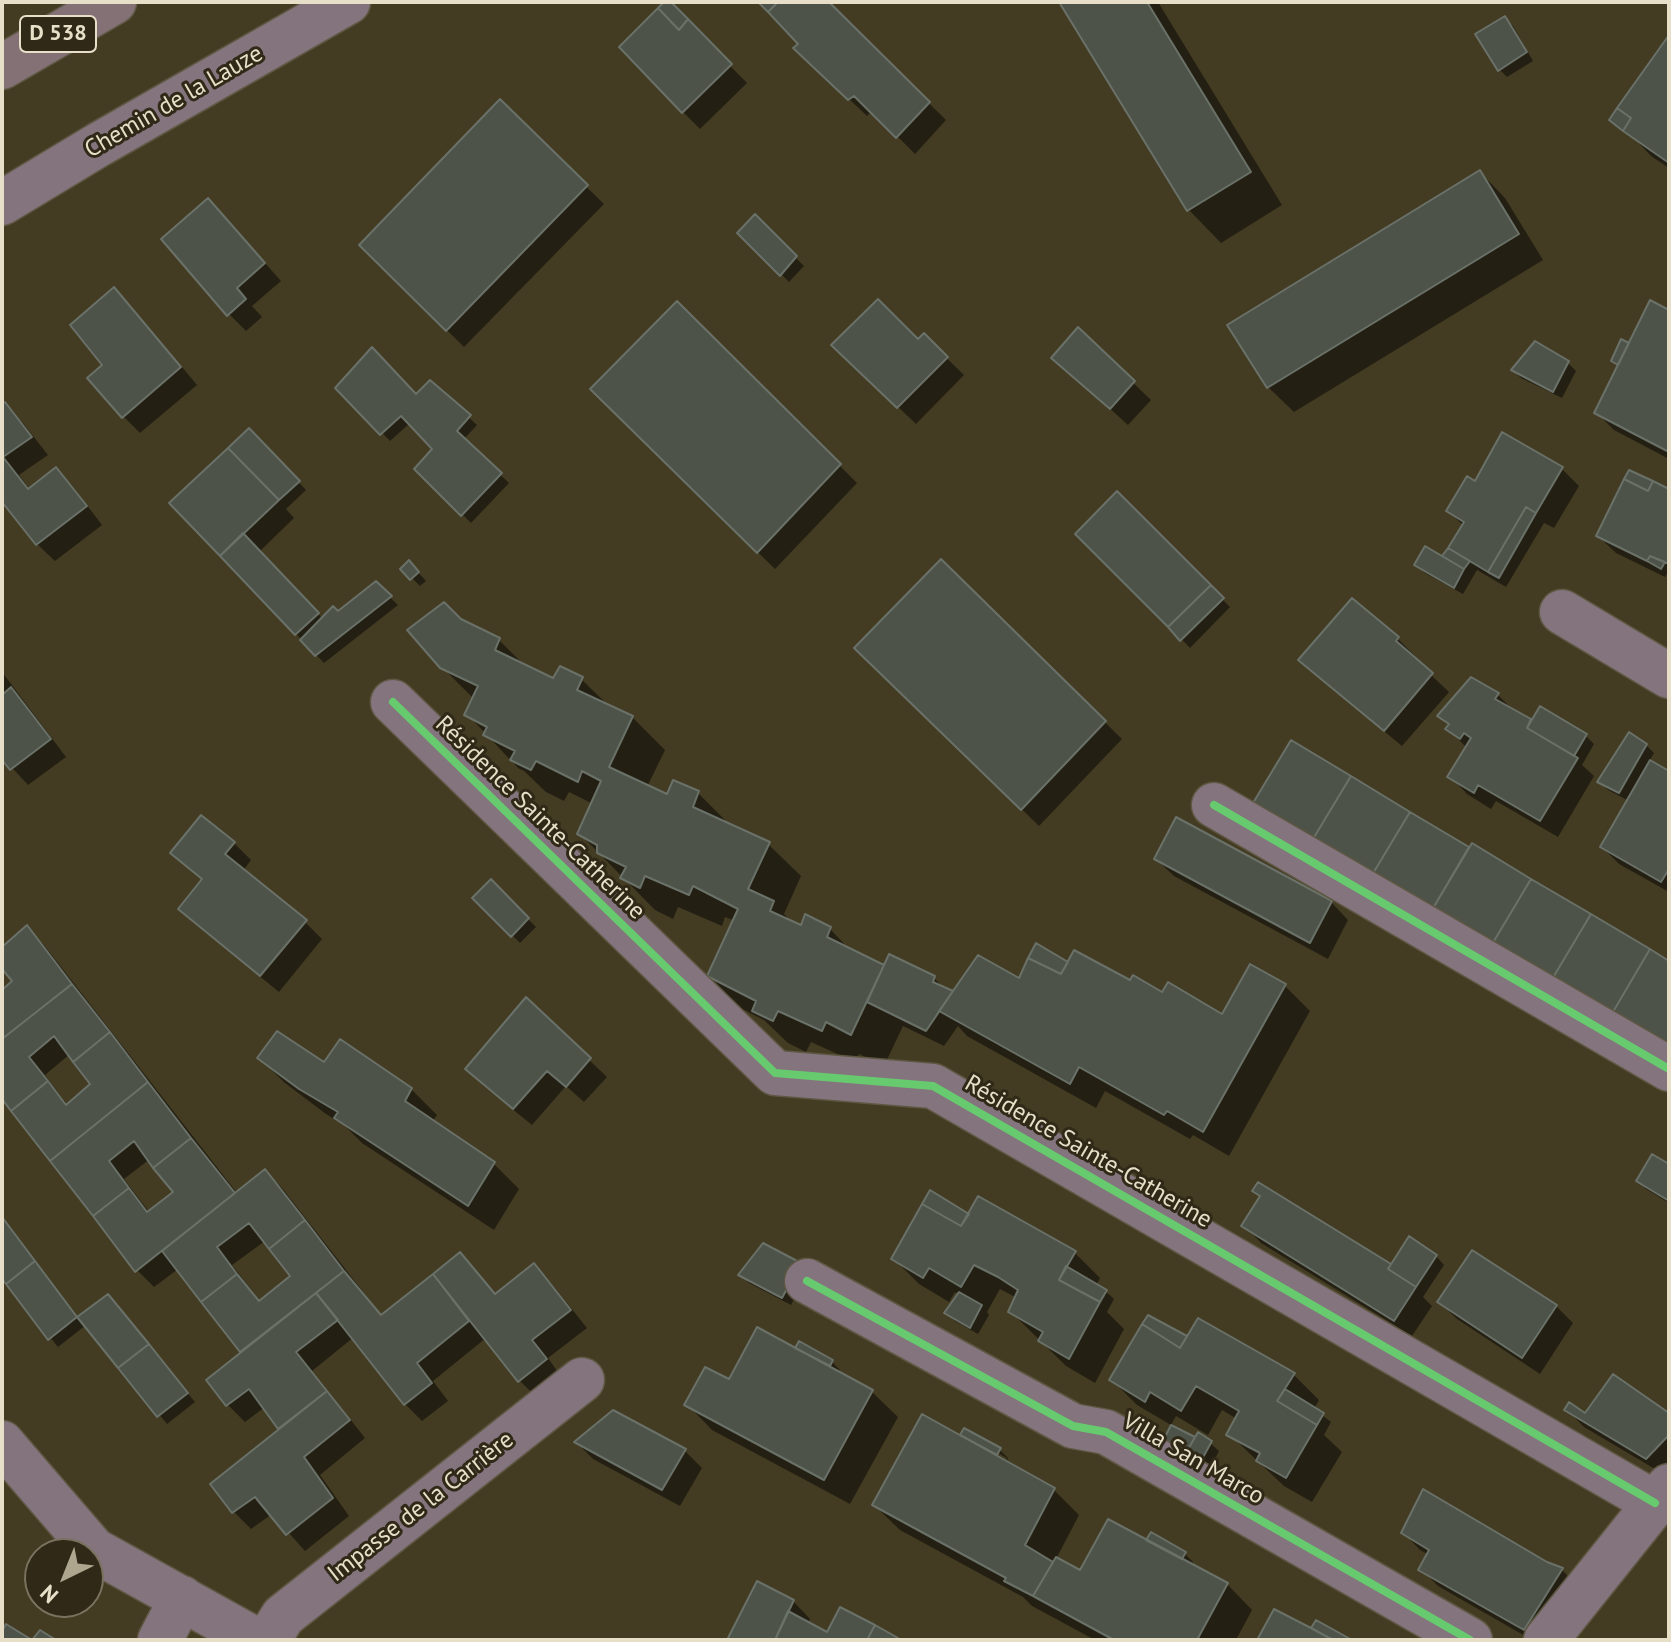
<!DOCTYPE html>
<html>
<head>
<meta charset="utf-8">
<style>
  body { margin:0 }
  #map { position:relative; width:1671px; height:1642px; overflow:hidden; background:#433b22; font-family:"PT Sans",sans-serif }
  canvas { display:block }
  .frame { position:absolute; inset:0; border:4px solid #e8dfc8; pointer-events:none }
  .north { position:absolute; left:24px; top:1538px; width:80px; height:80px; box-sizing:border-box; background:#302917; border:2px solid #7a725e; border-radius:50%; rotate:223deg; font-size:22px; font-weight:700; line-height:32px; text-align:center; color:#e8dfc8 }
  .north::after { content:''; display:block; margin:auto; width:28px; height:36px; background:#aea68e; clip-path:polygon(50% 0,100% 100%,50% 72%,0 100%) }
</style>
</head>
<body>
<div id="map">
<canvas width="1671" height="1642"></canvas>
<div class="frame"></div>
<div class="north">N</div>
</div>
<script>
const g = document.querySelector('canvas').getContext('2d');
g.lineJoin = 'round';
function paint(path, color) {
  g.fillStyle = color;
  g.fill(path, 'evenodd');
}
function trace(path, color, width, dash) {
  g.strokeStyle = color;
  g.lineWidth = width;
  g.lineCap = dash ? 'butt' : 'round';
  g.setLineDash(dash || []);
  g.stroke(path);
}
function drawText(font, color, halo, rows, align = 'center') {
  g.font = font + ' "PT Sans",sans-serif';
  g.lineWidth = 6;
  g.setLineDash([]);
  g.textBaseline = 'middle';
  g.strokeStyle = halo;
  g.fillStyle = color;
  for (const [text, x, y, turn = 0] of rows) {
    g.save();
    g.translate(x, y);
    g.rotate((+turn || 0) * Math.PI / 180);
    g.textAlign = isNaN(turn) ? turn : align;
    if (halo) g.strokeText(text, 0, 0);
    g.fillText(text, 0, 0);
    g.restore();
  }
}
paint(new Path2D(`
  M667,2l80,81 -47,46 -17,-17z
  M760,2h66l120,118 -31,34 -43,-43 -5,5 -54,-51 -12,-21z
  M1061,2h97l124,203 -61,38 -32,-33z
  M1505,18l8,8 20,35 -26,16 -8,-8z
  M1669,38v130l-18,-12 -18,-19 -22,-17z
  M500,102l104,102 -140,143 -103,-102z
  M1480,172l25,26 38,62 -249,152 -26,-25z
  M755,217l49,49 -15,16 -49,-49z
  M225,218l56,63 -29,25 10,11 -16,14 -17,-17z
  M114,289l17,17 66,79 -57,48 -17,-17 -18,-51z
  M677,303l180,180 -82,86 -183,-180z
  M1669,312v147l-55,-29 -17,-17 22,-47 -6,-6z
  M1078,330l73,70 -23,25 -74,-67z
  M924,336l40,39 -48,49 -65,-62 67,-20z
  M1567,362l9,9 -14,27 -41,-20 -8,-8z
  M430,382l47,43 -14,15 46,43 -38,40 -54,-54 17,-20 -24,-26 -20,18 -52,-53 78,8z
  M5,404l17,18 26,33 -29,20 11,15 26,-20 17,17 29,38 -47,36 -18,-17 -35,-45v-92z
  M249,431l57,59 -20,19 8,9 -35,34 64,67 15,-6 38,-29 22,21 -74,58 -153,-160z
  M1562,469l17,17 -25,42 -10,-5 -38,64 -29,-17 -14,24 -38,-21 -8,-8 26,-6 21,-33 -16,-15 28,-27z
  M1669,491v84l-2,-1 -2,3 -49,-24 -18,-17z
  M1117,494l113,113 -40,41 -21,-22z
  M941,562l181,177 -83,87 -182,-178z
  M403,569l14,2 9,10 -6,5z
  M462,622l37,18 28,28 27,13 27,-2 29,28 22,10 33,33 -18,37 21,9 30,-3 33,33 37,18 33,32 -17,38 10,10 8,4 28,1 22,23 33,16 49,10 13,13 6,3 66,-14 49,-16 63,19 92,33 62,-30 25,25 -81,145 -36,-21 -3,4 -85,-48 -9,17 -129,-72 -9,-10 -14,20 -41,-20 -19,40 -25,-12 -4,8 -44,-20 -5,10 -18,-9 -24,-23 -22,-11 -33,-33 26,-55 -10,-4 -3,9 -44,-19 -5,12 -18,-9 -75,-76 13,-30 -24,-12 -5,9 -18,-9 -22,-21 -6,-3 -51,-54 7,-15 -32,-32z
  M1398,639l17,17 -2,2 36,34 -47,54 -84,-69 -17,-17z
  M2,672l64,85 -38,28 -23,-25 -3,2z
  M1472,679l26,16 17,17 17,11 9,-14 45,27 8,8 -12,21 12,11 -36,61 -62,-36 -5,8 -24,-15 -17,-18 17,-28 -19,-19 2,-3 -10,-10z
  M1646,745l8,8 -4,7 19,13v119l-50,-28 -17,-17 27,-46 -21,-11 -8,-8z
  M234,843l17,17 -8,11 62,51 17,17 -43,53 -81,-66 -17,-18 22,-27 -31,-28z
  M1156,859l175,43 17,18 -20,39 -154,-83z
  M491,882l45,45 -16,16 -45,-45z
  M27,928l17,17 193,248 28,-22 17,17 100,128 78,-62 37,41 37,-29 17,17 36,45 -39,30 14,20 -25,20 -17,-17 -34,-43 -53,43 15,20 -26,20 -17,-17 -51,-67 -42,34 53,67 -45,37 29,41 -44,35 -33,-37 -21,15 -17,-17 -21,-28 68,-55 -16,-22 -20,15 -17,-17 -20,-25 35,-27 -65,-84 -24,18 -17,-17 -135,-174v-104l13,-10 -13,-16v-16zM70,1054l23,30 -25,22 -23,-31zM150,1159l26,34 -26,20 -26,-34zM265,1241l27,35 -31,26 -29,-37z
  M526,1000l81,77 -23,25 -18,-16 -34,39 -48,-39 -17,-17z
  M259,1058l152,31 26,26 -5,7 62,42 25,25 -25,41 -132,-87 -18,-18 -18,-11 -41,-31z
  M1669,1166v37l-23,-14 -8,-8z
  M1262,1197l129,70 18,-28 27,17 8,9 -21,32 9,9 -20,30 -151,-93 -17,-18z
  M969,1216l106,37 25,25 -4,8 9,5 9,8 -7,13 17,17 -29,54 -29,-17 -56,-55 7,-13 -17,-9 -13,23 2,3 -11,19 -23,-13 -8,-8 13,-18 -5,-3 -6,10 -30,-18 -25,-25z
  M2,1219l76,100 30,-23 87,106 -28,22 -81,-99 -28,22 -56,-69z
  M808,1273l-17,32 -42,-22 -8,-8z
  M1439,1302l117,4 17,17 -33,51 -83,-55z
  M1148,1318l40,21 106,36 25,25 -5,9 17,13 -7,13 18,17 -30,50 -28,-16 -55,-52 8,-15 -15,-9 -14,25 -32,-19 -5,9 -34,-20 -25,-25z
  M795,1350l37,12 8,8 -2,4 34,18 26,25 -48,87 -138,-74 -25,-26z
  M1567,1410l19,6 83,-1v55l-4,5 -81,-48z
  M1172,1427l23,13 15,3 9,8 -9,17 -36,-21 -8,-8z
  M965,1431l35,19 8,8 -3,5 49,27 25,25 -23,44 25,14 66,-30 38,11 8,8 -2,4 36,18 25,26 -16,30h-141l-63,-34 -9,-9 -123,-67 -26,-25 87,-67zM970,1438l37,20 -2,4 -35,-19z
  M576,1442l108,8 18,18 -22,38 -87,-47z
  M1403,1532l143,32 16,6 17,17 -47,53 -94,-54 -17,-17 8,-14 -9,-5z
  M793,1601l17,18 -2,5 20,11 69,5h-168z`), '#0007');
const building = new Path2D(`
  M664,2h7l17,17 -9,11 -21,-22z
  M758,2h20l-10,10z
  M778,2h51l101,100 -34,36 -42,-42 -6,4 -55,-52 5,-4 -30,-32z
  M1059,2h88l104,170 -64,39z
  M658,8l21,22 9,-11 44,45 -50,49 -63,-66z
  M1505,16l22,36 -29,19 -23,-37z
  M1669,35v128l-46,-32 8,-13 -14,-10z
  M500,99l88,86 -142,146 -87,-86z
  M1617,108l14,10 -8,13 -14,-11z
  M1480,170l39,64 -252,154 -40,-63z
  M208,198l57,65 -28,25 9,11 -19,17 -66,-77z
  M755,214l42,42 -17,20 -43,-43z
  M114,287l67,80 -59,51 -35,-40 15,-13 -32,-40z
  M878,299l40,40 6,-6 24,24 -51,51 -66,-63z
  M1650,300l19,10v142l-75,-39z
  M677,301l164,163 -84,89 -167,-164z
  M1078,327l57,54 -25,28 -59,-51z
  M1621,339l8,4 -11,22 -7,-4z
  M1535,341l34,20 -16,31 -42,-22z
  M372,347l44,47 14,-14 41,35 -14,16 45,42 -41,43 -47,-47 18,-20 -31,-33 -21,19 -45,-47z
  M5,402l27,35 -29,20 25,32 28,-22 31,39 -51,39 -34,-43v-98z
  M249,428l51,53 -21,19 -51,-52z
  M1502,432l61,35 -27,46 -10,-6 -38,65 -40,-24 16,-26 -18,-11 21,-35 8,5z
  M228,448l51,52 -59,56 -51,-53z
  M1629,470l24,11 -5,10 -24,-12z
  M1624,479l24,12 5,-10 16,8v75l-19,-8 -3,5 -51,-25z
  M1117,491l94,94 -43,42 -93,-93z
  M1526,507l10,6 -37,65 -11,-6z
  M243,533l76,80 -24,22 -75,-79z
  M1425,546l39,23 -10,19 -40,-23z
  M1448,548l22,13 -6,8 -22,-13z
  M1650,556l15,6 -4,7 -14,-8z
  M941,559l165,162 -85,89 -167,-162z
  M409,560l10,12 -9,8 -10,-11z
  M376,581l16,15 -77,60 -15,-16 33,-34 5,5z
  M1211,585l13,13 -44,43 -12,-14z
  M1352,598l47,39 -3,4 37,32 -49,58 -86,-71z
  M444,602l17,17 39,19 -5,12 58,28 7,-12 23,11 -6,13 56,26 -24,51 58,27 6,-14 26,11 -6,16 77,35 -22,47 26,12 -4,10 31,14 4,-11 26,13 -4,10 57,28 -33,70 -25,-13 -4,9 -44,-20 -5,10 -21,-10 4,-10 -49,-25 31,-67 -45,-23 -4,9 -44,-19 -5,12 -20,-10 6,-11 -29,-14v-8l-20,-11 24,-53 -19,-10 -4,11 -42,-21 -5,9 -21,-10 5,-9 -32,-16 4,-8 -23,-12 14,-29 -38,-18 -33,-38z
  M1471,677l28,16 -4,6 36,20 -4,9 51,30 -38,63 -62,-36 -4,8 -27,-16 24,-39 -7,-5 -4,6 -15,-10 4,-5 -12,-8z
  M11,687l40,52 -41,31 -8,-10v-65z
  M1540,706l47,28 -13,22 -47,-28z
  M1629,732l18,12 -28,49 -22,-11z
  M1291,740l60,36 -38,63 -60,-36z
  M1650,760l19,11v98l-8,13 -61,-35z
  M1351,776l59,36 -38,63 -59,-36z
  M1410,812l59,35 -37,63 -60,-35z
  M201,815l34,27 -10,12 82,66 -47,56 -82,-67 24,-30 -32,-26z
  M1176,817l156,84 -22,42 -156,-84z
  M1472,843l59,36 -40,67 -59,-36z
  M491,879l38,39 -18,19 -39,-39z
  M1531,879l60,35 -40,67 -60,-35z
  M1591,914l59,35 -40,68 -59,-36z
  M27,925l45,59 -70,55v-49l10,-9 -10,-12v-22z
  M1036,943l32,19 -7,12 -33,-16z
  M1650,949l19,12v91l-59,-35z
  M1074,950l56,30 3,-5 29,17 6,-10 54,32 28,-50 36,20 -83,148 -36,-21 -3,4 -85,-48 -9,17 -131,-73 39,-56 41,23 9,-20 33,16z
  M889,954l46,22 -2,6 20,9 -27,40 -59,-29z
  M72,984l38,48 -37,30 -19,-26 -25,21 19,24 -37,30 -9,-12v-60z
  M526,997l65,61 -25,29 -19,-16 -34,38 -48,-40z
  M277,1031l47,31 16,-23 72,49 -7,13 90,61 -27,44 -134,-88 4,-6 -39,-23 -42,-31z
  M110,1032l38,50 -98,79 -39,-50 37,-30 18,24 24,-21 -17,-22z
  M148,1082l43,56 -38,30 -19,-27 -25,20 20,27 -36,28 -43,-55z
  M191,1138l44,55 -100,79 -42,-56 36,-28 18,24 26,-20 -20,-24z
  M1652,1154l17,10v37l-33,-20z
  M265,1169l40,51 -36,29 -20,-26 -32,24 20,27 -36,28 -39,-51z
  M1258,1182l133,82 -3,5 28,18 -22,34 -153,-95 19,-30 -8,-5z
  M930,1190l39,24 -8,12 -39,-22z
  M978,1196l98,55 -17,29 41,22 -31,57 -31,-18 5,-9 -35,-20 10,-22 -20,-13 -24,-12 -13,22 -32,-19 -6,10 -32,-19 31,-55 39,22z
  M2,1217l33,44 -29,23 -4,-5z
  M305,1220l39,51 -104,81 -39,-50 36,-28 22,27 31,-25 -21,-27z
  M1409,1236l28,19 -21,32 -28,-18z
  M763,1243l38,20 -19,35 -44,-23z
  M1472,1250l85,55 -35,53 -85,-56z
  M460,1252l35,42 39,-31 37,47 -39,30 15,19 -29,23 -85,-108z
  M35,1261l42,56 -29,23 -42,-56z
  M1066,1266l41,24 -7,12 -41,-22z
  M344,1271l37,44 52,-41 36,47 -52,42 15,20 -28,22 -88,-112z
  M959,1292l23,13 -12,23 -26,-15z
  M316,1293l22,27 -42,32 31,39 -49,38 -29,-40 -23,17 -20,-26z
  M108,1294l41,50 -31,24 -41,-51z
  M1148,1315l39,21 -7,12 -38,-24z
  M1198,1318l97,55 -18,28 40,24 -31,53 -30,-17 4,-8 -34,-18 13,-24 -43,-25 -15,25 -31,-19 -5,10 -36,-22 33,-56 38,24z
  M757,1327l116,63 -49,90 -140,-75 21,-38 24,12z
  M799,1341l34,19 -3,6 -35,-18z
  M149,1344l39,49 -31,24 -39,-49z
  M1613,1374l56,39v22l-23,24 -82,-49 5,-8 16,11z
  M1285,1389l39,24 -7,12 -40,-24z
  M327,1391l23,29 -46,37 29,41 -47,37 -31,-38 -23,16 -22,-29z
  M613,1410l73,39 -24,41 -88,-48z
  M922,1414l133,74 -30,57 28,17 -20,34 -29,-15 2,-3 -134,-73z
  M1171,1425l24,12 -9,16 -22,-14z
  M964,1428l37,20 -4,7 -37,-20z
  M1198,1432l14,9 -11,20 -15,-8z
  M1423,1489l124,73 16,6 -39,62 -106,-60 11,-20 -28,-17z
  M1108,1519l120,64 -31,57h-83l-81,-44 23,-39 24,13z
  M1151,1532l35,20 -4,7 -36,-19z
  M757,1581l37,19 -19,40h-48z
  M840,1607l35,18 -8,15h-92l13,-29 39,21z
  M1274,1609l37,19 22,12h-76z
  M1316,1620l36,20h-19l-22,-12z
  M6,1624l26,16h-30v-9z
  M875,1625l23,13 -1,2h-30z
  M40,1630l16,10h-24z`);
paint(building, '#4d5349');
trace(building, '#6a7168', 2);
const minor = new Path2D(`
  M2,203l96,-58 250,-143
  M1562,612l107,64
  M393,702l382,371 158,13 722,417
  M1214,805l455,264
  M807,1281l266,145 33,6 364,208
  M2,1443l92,107 162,90
  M160,1640l22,-42
  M268,1640l15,-24 299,-236
  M1546,1640l123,-154`);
const major = new Path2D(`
  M2,67l112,-65`);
trace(minor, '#5e5742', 47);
trace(major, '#5e5742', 47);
trace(minor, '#84747e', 44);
trace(major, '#847176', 44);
trace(new Path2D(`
  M393,702l382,371 158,13 722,417
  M1214,805l455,264
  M807,1281l266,145 33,6 364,208`), '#67ca6e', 8);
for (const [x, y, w] of [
  [58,34,76]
]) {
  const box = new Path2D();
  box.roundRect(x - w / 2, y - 18, w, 36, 6);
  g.fillStyle = '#302917';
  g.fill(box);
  trace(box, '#e8dfc8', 2);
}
drawText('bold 22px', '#e8dfc8', null, [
  ["D 538",58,34]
]);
drawText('24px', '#e8dfc8', '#302917', [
  ["Chemin de la Lauze",174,102,-30],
  ["Résidence Sainte-Catherine",540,818,44],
  ["Résidence Sainte-Catherine",1088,1152,30],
  ["Villa San Marco",1193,1459,30],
  ["Impasse de la Carrière",421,1507,-38]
]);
</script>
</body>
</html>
